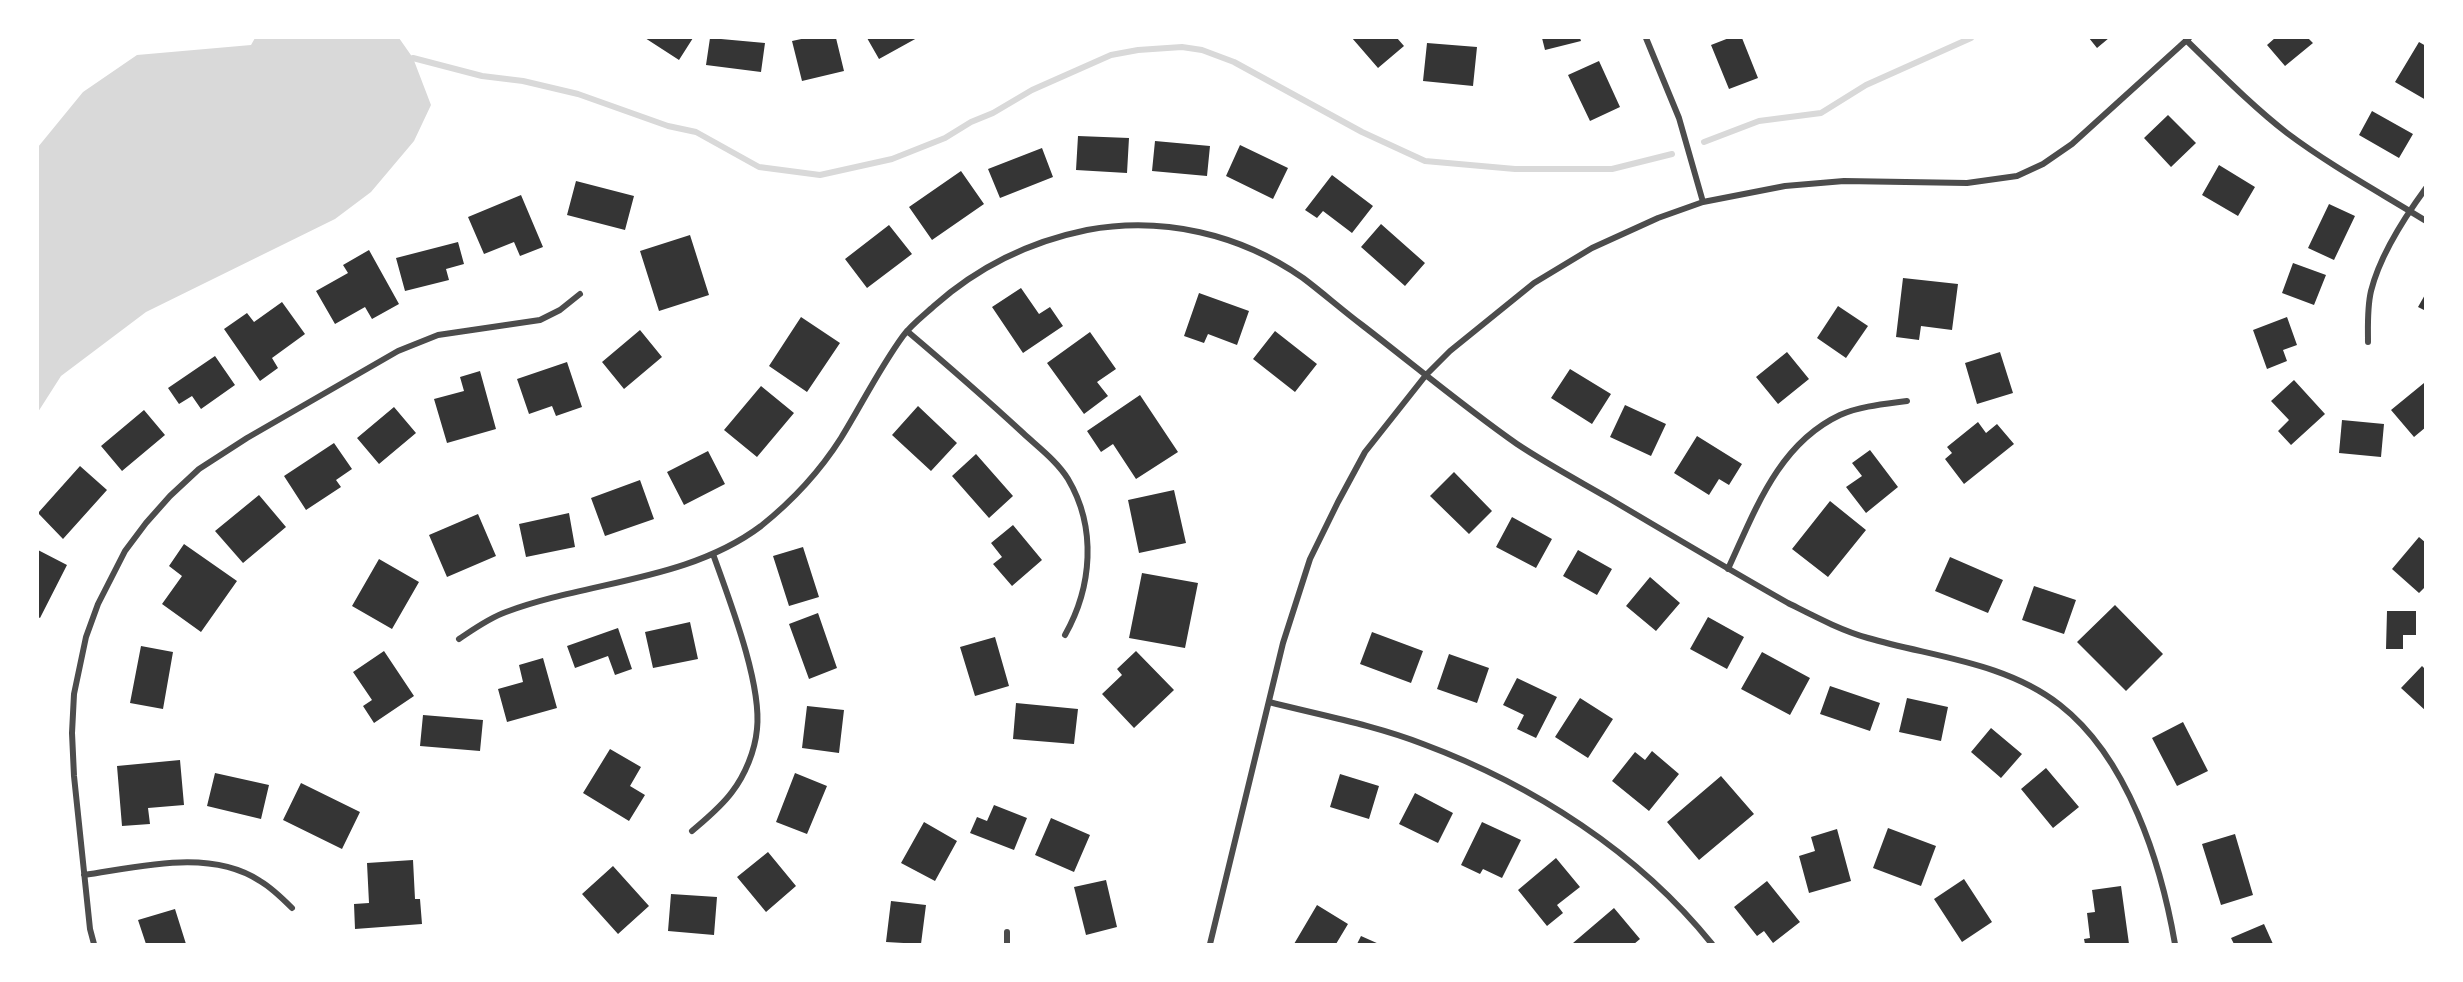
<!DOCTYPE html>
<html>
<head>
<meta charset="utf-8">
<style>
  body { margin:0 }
  #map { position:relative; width:2463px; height:982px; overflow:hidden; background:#fff; font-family:Overpass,sans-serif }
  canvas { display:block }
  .frame { position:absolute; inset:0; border:39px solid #fff; pointer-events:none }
</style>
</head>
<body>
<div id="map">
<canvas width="2463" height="982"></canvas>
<div class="frame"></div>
</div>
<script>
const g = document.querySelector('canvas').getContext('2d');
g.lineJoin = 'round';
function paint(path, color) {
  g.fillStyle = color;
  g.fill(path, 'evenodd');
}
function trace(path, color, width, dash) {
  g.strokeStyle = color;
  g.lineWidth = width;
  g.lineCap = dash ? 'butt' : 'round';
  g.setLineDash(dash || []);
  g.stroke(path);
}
paint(new Path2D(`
  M255,38h144l14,20 18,47 -17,36 -43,51 -36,27 -189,93 -85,64 -23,36v-265l45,-55 54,-37 114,-10z`), '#d9d9d9');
trace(new Path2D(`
  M413,58l69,18 41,5 55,13 90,32 28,6 63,35 61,8 72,-16 53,-21 26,-16 22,-9 39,-23 79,-35 27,-5 44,-3 20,3 32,12 128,70 63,29 90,8h97l60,-15
  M1704,142l55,-21 62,-8 45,-28 105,-47`), '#d9d9d9', 6);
paint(new Path2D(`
  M645,38h48l-14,22z
  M710,38l55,5 -4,29 -55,-7z
  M806,38h30l8,33 -42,10 -10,-40z
  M867,38h50l-38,21z
  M1352,38h45l7,8 -26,22z
  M1542,38h38l1,3 -36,9z
  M1729,38h13l16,40 -29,11 -18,-44z
  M2089,38h20l-12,10z
  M2275,38h33l5,5 -28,23 -18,-21z
  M2419,42l7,4v54l-31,-18z
  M1427,43l50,4 -4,39 -50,-5z
  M1599,61l21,46 -30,14 -22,-46z
  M2372,111l41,23 -14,24 -40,-23z
  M2168,115l28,28 -25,24 -27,-29z
  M1078,136l51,2 -2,35 -51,-3z
  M1155,141l55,5 -3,30 -55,-5z
  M1240,145l48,23 -15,31 -47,-23z
  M1042,148l11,29 -53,21 -12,-29z
  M2219,165l36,22 -17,29 -36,-21z
  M961,171l23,33 -52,36 -23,-33z
  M1332,175l41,31 -21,27 -29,-22 -6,7 -12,-8z
  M576,181l58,15 -9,34 -58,-15z
  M521,195l22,52 -23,9 -6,-14 -30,12 -16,-37z
  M2329,204l26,12 -21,44 -26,-12z
  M1381,224l44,39 -20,23 -44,-39z
  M889,225l23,29 -45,34 -22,-29z
  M690,235l19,60 -50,16 -19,-60z
  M458,242l6,22 -18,5 3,11 -44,11 -9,-33z
  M369,250l30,54 -27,15 -7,-12 -30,17 -19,-33 32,-18 -5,-8z
  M2293,263l33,12 -12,30 -32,-12z
  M1903,278l55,6 -6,46 -31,-4 -2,14 -23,-3z
  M1021,288l18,26 11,-7 13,19 -40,27 -31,-46z
  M1199,293l50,18 -12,34 -29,-11 -4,9 -20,-7z
  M2426,293v18l-8,-4z
  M282,302l23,32 -33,24 6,10 -18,13 -36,-52 23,-16 7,9z
  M1838,306l30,20 -22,32 -29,-20z
  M801,317l39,26 -33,49 -38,-26z
  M2287,317l10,28 -14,5 4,11 -20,8 -14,-39z
  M640,330l22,27 -38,32 -22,-27z
  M1275,331l42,33 -22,28 -42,-33z
  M1090,332l26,37 -19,13 11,14 -24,18 -37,-51z
  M1787,352l22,27 -31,25 -22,-27z
  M2000,352l13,41 -36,11 -12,-41z
  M215,356l20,29 -34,24 -9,-13 -13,8 -11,-16z
  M567,362l15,45 -26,9 -4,-10 -23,8 -12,-35z
  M1570,369l41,25 -19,30 -41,-26z
  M480,371l16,58 -49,14 -13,-44 30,-8 -4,-14z
  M2294,380l31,34 -34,31 -13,-14 11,-11 -18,-19z
  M2424,383l2,44 -12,10 -23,-27z
  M761,386l33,27 -37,44 -33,-27z
  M1140,395l38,57 -42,27 -23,-35 -12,8 -14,-21z
  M1625,405l41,19 -15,32 -41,-19z
  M918,406l39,37 -26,28 -39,-36z
  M394,407l22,26 -37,31 -22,-26z
  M144,410l21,25 -43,36 -21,-25z
  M2342,420l42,4 -3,33 -42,-4z
  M1978,422l8,11 11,-9 17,20 -50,40 -19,-25 7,-6 -5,-6z
  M1697,436l45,28 -13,21 -10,-6 -10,16 -35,-22z
  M334,443l18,26 -16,11 5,7 -35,23 -22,-34z
  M1870,450l28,37 -32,26 -20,-26 16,-11 -10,-13z
  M708,451l17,33 -41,21 -17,-33z
  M976,454l37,42 -24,22 -37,-42z
  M80,466l27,24 -44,49 -25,-26z
  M1454,472l38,39 -23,23 -39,-38z
  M640,480l14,39 -49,17 -14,-38z
  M1174,490l12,53 -47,10 -11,-53z
  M259,495l27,32 -43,36 -28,-32z
  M1830,501l36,29 -38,47 -36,-28z
  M569,513l6,34 -49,10 -7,-33z
  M478,514l18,42 -49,21 -18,-42z
  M1512,517l40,22 -16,29 -40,-21z
  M1013,525l29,35 -30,26 -19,-22 9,-7 -11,-14z
  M2419,537l7,6v43l-7,7 -27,-24z
  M184,544l53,37 -36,51 -39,-28 20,-28 -13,-10z
  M803,547l16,50 -30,9 -16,-50z
  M38,550l29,15 -27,53 -2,-1z
  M1578,550l34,19 -15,26 -34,-19z
  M1950,557l53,23 -15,33 -53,-22z
  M379,559l40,23 -27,47 -40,-23z
  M1142,573l56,10 -13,65 -56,-10z
  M1650,577l30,26 -24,28 -30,-25z
  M2034,586l42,14 -12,34 -42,-14z
  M2115,605l48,49 -37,37 -49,-49z
  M2387,611h29v24h-13v14h-17z
  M818,613l19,55 -28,11 -20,-55z
  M1708,617l36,20 -17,32 -37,-20z
  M690,622l8,37 -45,9 -8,-36z
  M618,628l14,41 -17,6 -7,-19 -33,12 -8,-22z
  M1372,632l51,19 -12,32 -51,-19z
  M995,637l14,49 -34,10 -15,-49z
  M141,646l32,6 -10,57 -33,-6z
  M384,651l30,45 -40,27 -11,-17 9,-6 -19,-28z
  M1136,651l38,39 -40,38 -32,-34 20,-19 -5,-6z
  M1762,652l48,26 -20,37 -49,-26z
  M1449,654l40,14 -12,35 -40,-14z
  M543,658l14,50 -50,14 -9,-33 25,-7 -4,-17z
  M2422,666l4,4v41l-25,-23z
  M1517,678l40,19 -21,41 -19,-9 7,-14 -21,-10z
  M1830,686l50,17 -10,28 -50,-17z
  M1580,698l33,21 -25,39 -33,-21z
  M1907,698l41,9 -7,34 -42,-9z
  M1016,703l62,6 -4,35 -61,-5z
  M807,706l37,4 -5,43 -37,-5z
  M423,715l60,5 -3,31 -60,-5z
  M2183,722l25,49 -31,15 -25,-48z
  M1991,728l31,26 -21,24 -30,-26z
  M610,749l31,18 -11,19 15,9 -16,26 -46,-28z
  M1652,751l27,23 -30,37 -37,-30 23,-29 10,8z
  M180,760l4,45 -36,3 2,16 -28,2 -5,-60z
  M2046,768l33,39 -26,21 -32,-39z
  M215,773l54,12 -8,34 -54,-13z
  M795,773l32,13 -20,48 -31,-12z
  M1340,774l39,12 -10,33 -39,-12z
  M1721,776l33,38 -55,46 -32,-38z
  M301,783l59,29 -18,37 -59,-29z
  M1415,793l38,20 -15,30 -39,-19z
  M994,805l33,13 -13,32 -44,-17 7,-16 10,4z
  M1051,818l39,17 -16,37 -39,-17z
  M924,822l33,19 -22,40 -34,-18z
  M1482,822l39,18 -19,38 -19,-9 -3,5 -19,-9z
  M1888,828l48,18 -15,40 -48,-18z
  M1837,829l14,52 -42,12 -10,-37 16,-5 -4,-14z
  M2235,834l18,61 -32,10 -19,-61z
  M768,852l28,34 -30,26 -29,-35z
  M1556,858l24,29 -23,18 6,8 -16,13 -29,-36z
  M413,860l2,39h5l2,25 -67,5 -1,-25 15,-1 -2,-40z
  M613,866l36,40 -31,28 -36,-40z
  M1964,879l28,43 -30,20 -28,-43z
  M1106,880l11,47 -31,8 -12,-48z
  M1767,881l33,41 -27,21 -9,-12 -7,5 -23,-29z
  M2121,886l8,58h-44l-1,-5 6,-1 -3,-25 8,-1 -3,-22z
  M671,894l46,3 -3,38 -46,-4z
  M891,901l35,4 -5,39 -35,-2z
  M1317,905l31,19 -12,20h-42z
  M1614,908l26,31 -6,5h-60l-1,-1z
  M175,909l11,35h-40l-8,-24z
  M2264,924l9,20h-39l-3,-6z
  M1361,936l18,8h-22z`), '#353535');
trace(new Path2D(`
  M1646,38l33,80 24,84
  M2186,40c33,32 65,65 101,93 44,33 92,59 139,88
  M907,331c39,33 78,67 116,102 15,14 34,28 45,46 29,49 24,108 -3,156
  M2368,342c0,-17 -1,-34 3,-51 9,-36 33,-73 55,-103
  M1728,569c27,-58 50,-125 112,-154 21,-9 45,-11 67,-14
  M459,639c15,-10 30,-21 47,-27 83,-31 182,-31 255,-86 30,-24 59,-55 80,-88 21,-34 38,-69 62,-102 8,-11 20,-20 31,-30 45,-40 94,-64 153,-76 76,-14 153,4 216,48 20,15 39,32 59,47 52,40 102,82 155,119 30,20 62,37 93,55 59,35 118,70 178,104 26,13 52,27 80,35 65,19 137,24 192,67 68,53 101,158 115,239
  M1269,702c51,13 105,23 154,42 110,41 215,108 289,200
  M692,831c14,-12 29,-24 40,-39 13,-17 23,-41 25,-63 5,-46 -28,-130 -44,-175
  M84,875c55,-8 126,-27 176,6 12,7 22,17 32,27
  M94,944l-4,-15 -16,-153 -2,-43 2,-39 12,-57 12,-33 27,-53 21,-28 24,-27 29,-27 48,-31 151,-87 40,-16 102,-15 20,-10 20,-16
  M1007,944v-12
  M1210,944l73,-301 27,-84 28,-57 27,-50 61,-77 24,-24 84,-68 58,-35 66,-30 45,-16 82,-16 59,-5 123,2 50,-7 26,-12 29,-20 117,-106`), '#4c4c4c', 6);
</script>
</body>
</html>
